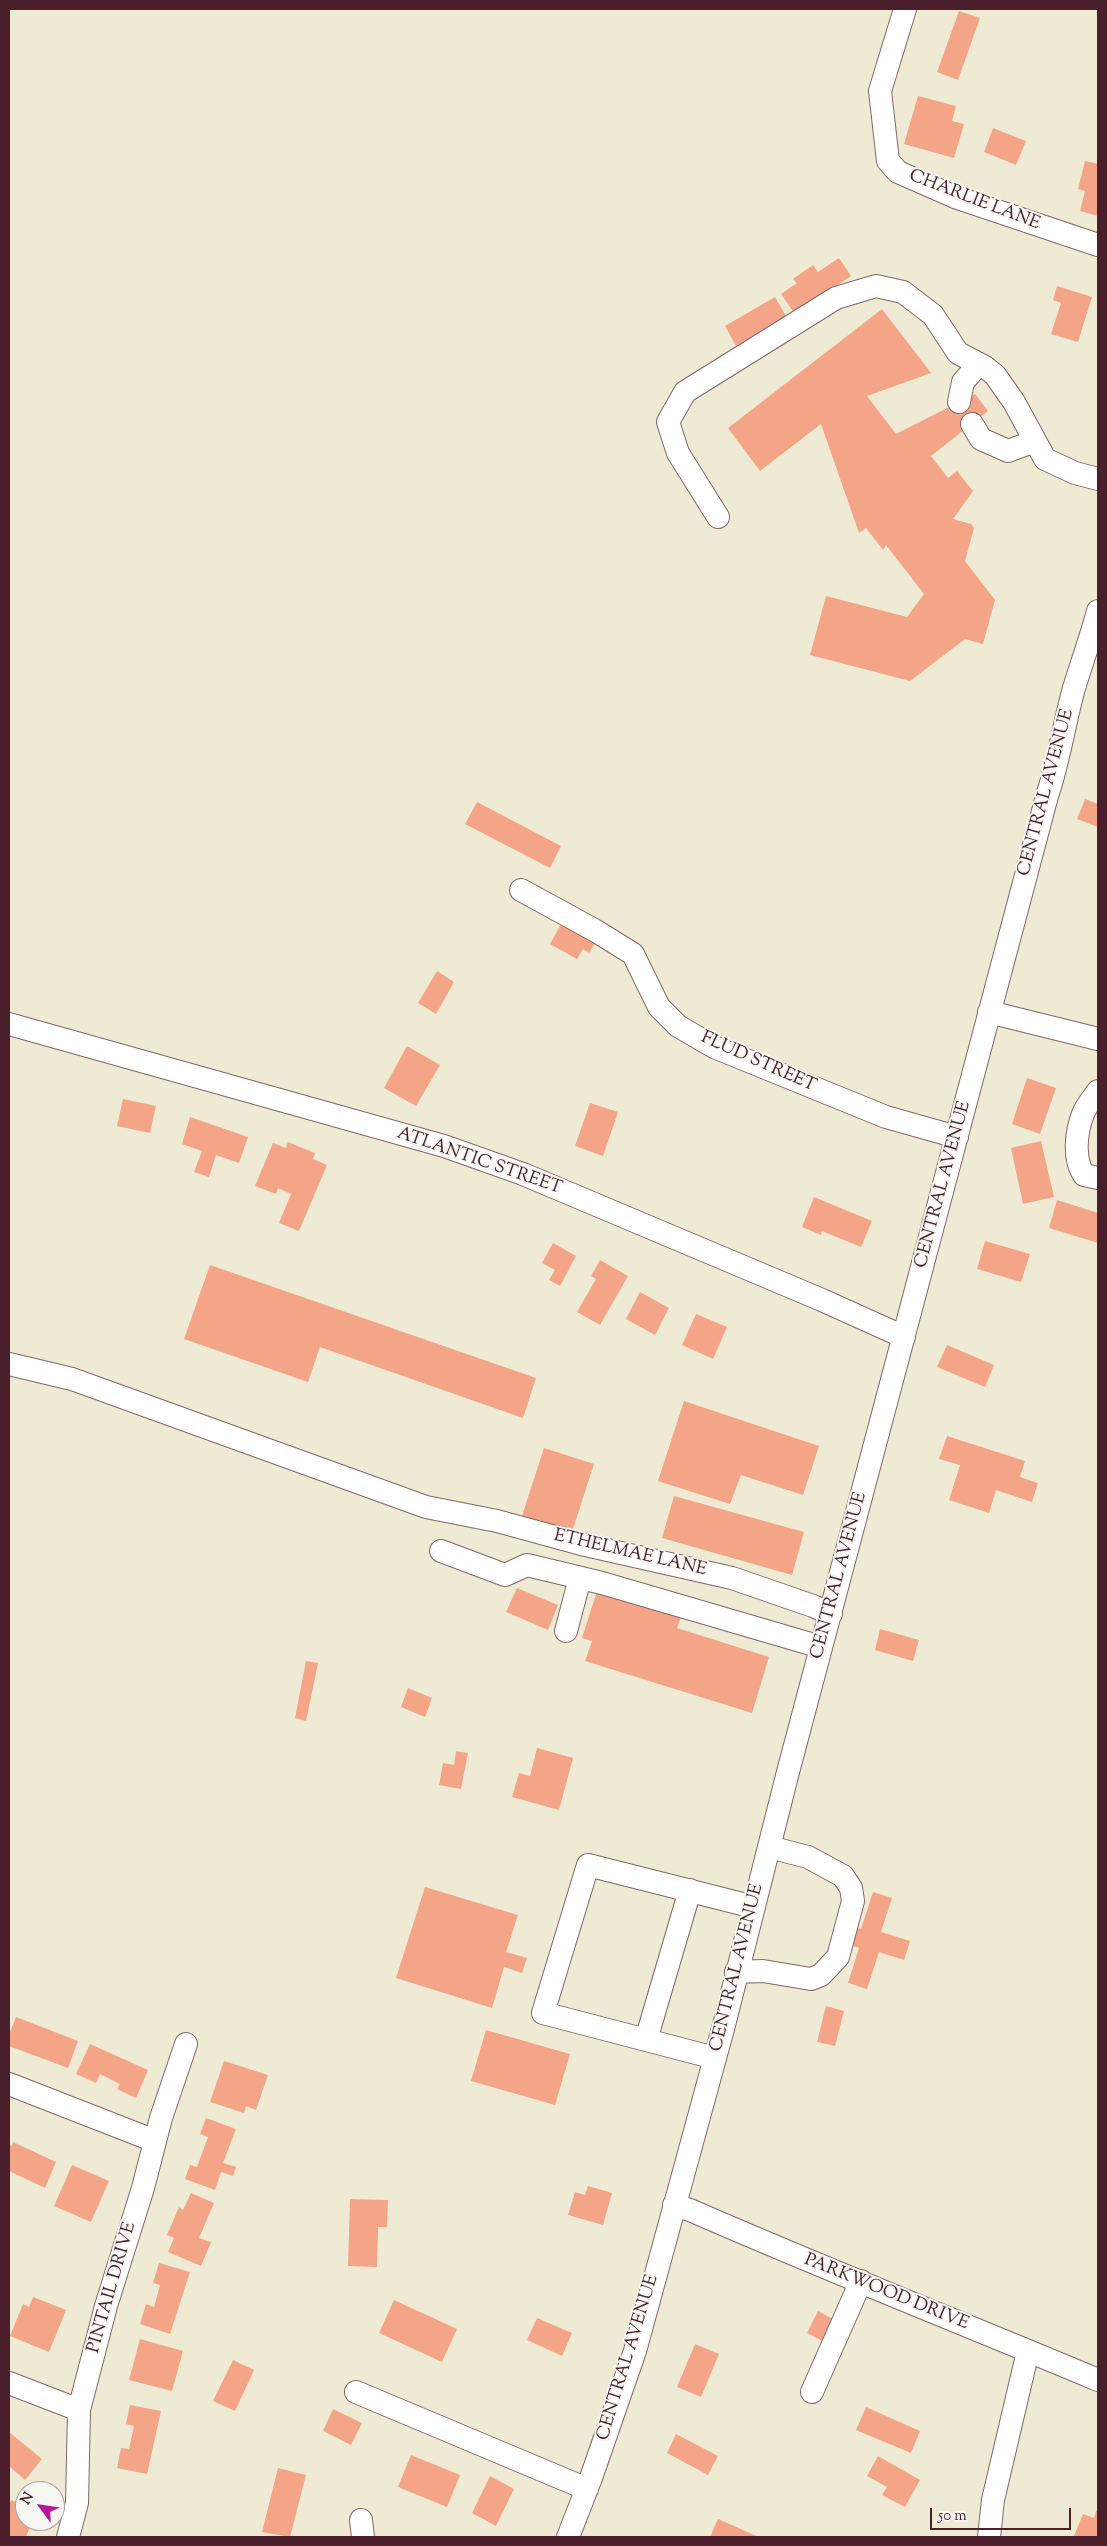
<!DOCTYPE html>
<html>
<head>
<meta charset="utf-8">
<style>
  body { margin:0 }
  #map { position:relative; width:1107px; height:2546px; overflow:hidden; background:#efead4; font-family:"Sorts Mill Goudy",serif }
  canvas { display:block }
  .frame { position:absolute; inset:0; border:10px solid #4a1f2b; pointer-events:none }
  .north { position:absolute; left:15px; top:2481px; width:50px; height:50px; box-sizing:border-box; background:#f6f6f2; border:1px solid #b1a0a2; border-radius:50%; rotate:301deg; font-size:14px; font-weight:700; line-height:20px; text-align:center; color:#4a1f2b }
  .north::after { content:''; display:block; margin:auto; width:18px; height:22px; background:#b5179e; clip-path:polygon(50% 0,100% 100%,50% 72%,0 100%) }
  .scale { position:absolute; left:930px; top:2508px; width:141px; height:22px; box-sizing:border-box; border:2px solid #4a1f2b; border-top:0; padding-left:6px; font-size:15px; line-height:18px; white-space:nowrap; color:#4a1f2b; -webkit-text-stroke:4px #f6f6f2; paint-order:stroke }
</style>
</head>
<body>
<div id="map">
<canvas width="1107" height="2546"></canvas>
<div class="frame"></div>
<div class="north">N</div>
<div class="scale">50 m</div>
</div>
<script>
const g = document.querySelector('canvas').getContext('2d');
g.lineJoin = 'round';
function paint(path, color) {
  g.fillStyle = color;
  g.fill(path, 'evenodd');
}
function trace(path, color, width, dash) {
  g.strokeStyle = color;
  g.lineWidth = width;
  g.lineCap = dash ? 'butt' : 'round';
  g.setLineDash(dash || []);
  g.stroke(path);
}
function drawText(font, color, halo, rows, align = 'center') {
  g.font = font + ' "Sorts Mill Goudy",serif';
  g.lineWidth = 4;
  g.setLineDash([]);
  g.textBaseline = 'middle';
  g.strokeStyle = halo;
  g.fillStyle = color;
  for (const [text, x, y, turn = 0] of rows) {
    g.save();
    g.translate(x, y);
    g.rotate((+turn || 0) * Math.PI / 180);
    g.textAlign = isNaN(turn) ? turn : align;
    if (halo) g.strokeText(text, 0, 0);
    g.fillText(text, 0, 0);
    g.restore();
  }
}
paint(new Path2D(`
  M959,11l21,7 -22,62 -21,-8z
  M918,96l38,10 -4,15 12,3 -10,34 -50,-14z
  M993,128l33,13 -10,24 -32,-13z
  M1085,161l13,3v52l-18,-5 5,-20 -7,-2z
  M839,258l12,18 -56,38 -14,-20 16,-11 -4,-4 20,-14 5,7z
  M1057,286l35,11 -14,45 -27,-8 10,-31 -8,-3z
  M775,297l11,19 -50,30 -11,-20z
  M882,309l49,64 -64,23 29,38 79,-40 13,17 -57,45 17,22 9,-7 16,20 -20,28 18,5 3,4 -9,33 30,39 -12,44 -18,-5 -55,42 -100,-26 16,-59 81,21 17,-23 -38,-49 -3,5 -17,-22 -7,5 -38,-109 -61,47 -32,-43z
  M1085,799l13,5v23l-21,-8z
  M477,802l84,44 -11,22 -85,-44z
  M561,924l34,19 -6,10 -6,-4 -6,10 -27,-15z
  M437,971l17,11 -18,32 -18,-11z
  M407,1046l33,19 -24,41 -32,-18z
  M1027,1078l29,10 -16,46 -28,-10z
  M123,1099l33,7 -6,27 -33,-7z
  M590,1103l28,9 -15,44 -28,-10z
  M190,1117l58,20 -9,26 -23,-8 -7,22 -15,-5 8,-21 -20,-7z
  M1041,1141l13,56 -31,7 -12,-56z
  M288,1142l27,11 -2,6 14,6 -28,66 -20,-8 12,-29 -13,-6 -2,6 -21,-8 18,-43 13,5z
  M814,1197l58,24 -11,26 -39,-16 -1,4 -19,-8z
  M1057,1200l41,13v30l-49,-15z
  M985,1241l45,13 -9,28 -44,-13z
  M553,1243l23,13 -16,30 -11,-6 6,-10 -13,-7z
  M600,1260l28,16 -28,49 -23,-13 19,-33 -5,-3z
  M210,1265l326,113 -13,40 -203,-71 -12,35 -124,-43z
  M640,1292l29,16 -14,27 -29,-16z
  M696,1314l31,13 -14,32 -31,-14z
  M947,1345l47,20 -9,22 -48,-20z
  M684,1401l135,45 -16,49 -62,-20 -11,29 -72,-23z
  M947,1436l78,25 -5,16 18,6 -6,19 -36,-12 -7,23 -40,-13 11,-35 -21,-6z
  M544,1448l50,16 -24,74 -50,-16z
  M674,1496l130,36 -12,43 -130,-37z
  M517,1588l41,17 -10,25 -42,-18z
  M597,1591l84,26 -4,11 92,29 -17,56 -167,-52 7,-20 -10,-3z
  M880,1629l39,11 -6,21 -38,-11z
  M306,1661l12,2 -12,58 -11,-3z
  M408,1688l24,10 -7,19 -24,-10z
  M537,1748l36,10 -14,52 -47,-13 7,-24 11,3z
  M456,1751l12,2 -7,36 -22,-4 4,-22 11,2z
  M425,1887l93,28 -12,37 21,6 -5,15 -18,-6 -12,41 -96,-30z
  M873,1892l19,6 -11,34 29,9 -6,19 -25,-8 -12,37 -19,-6 11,-35 -9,-3 6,-18 5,2z
  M826,2006l18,5 -9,35 -18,-4z
  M16,2017l62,24 -10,27 -59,-22v-11z
  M486,2030l84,24 -15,51 -84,-24z
  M90,2044l58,26 -12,28 -19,-9 3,-5 -20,-10 -4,9 -20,-9z
  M224,2061l44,14 -12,35 -10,-4 -2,7 -34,-11z
  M206,2118l30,11 -13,34 13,4 -3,9 -12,-4 -6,18 -30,-11 5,-14 7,2 11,-30 -8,-3z
  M13,2142l43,20 -11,26 -36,-17v-26l3,1z
  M72,2165l37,16 -18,41 -37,-16z
  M588,2186l24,7 -9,32 -35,-10 7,-23 10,3z
  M191,2193l23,10 -15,35 12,4 -10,24 -33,-14 6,-14 -7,-3 12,-28 4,3z
  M350,2199l38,1 -1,27h-9l-1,40 -29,-1z
  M159,2263l31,9 -20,62 -30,-10 6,-20 8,3 6,-22 -7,-2z
  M33,2297l33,13 -17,42 -39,-16 13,-32 6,3z
  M394,2300l63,29 -15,33 -63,-29z
  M818,2311l20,11 -12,21 -19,-10z
  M537,2318l35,15 -10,23 -35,-16z
  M140,2339l43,12 -11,40 -43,-11z
  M695,2344l24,10 -18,43 -24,-10z
  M233,2360l21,10 -19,41 -22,-10z
  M130,2405l31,6 -14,63 -30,-6 4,-20 8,1 5,-23 -8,-2z
  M866,2407l54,24 -9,22 -55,-23z
  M333,2409l29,14 -11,22 -28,-14z
  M9,2432l33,27 -17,21 -16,-14z
  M676,2434l42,22 -10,19 -41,-22z
  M411,2455l49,20 -13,32 -49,-20z
  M878,2456l42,24 -15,27 -23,-12 5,-8 -20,-11z
  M278,2468l28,7 -16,62 -28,-5z
  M490,2476l24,13 -18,37 -24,-13z
  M11,2500l14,6v15h7l-6,16h-17v-30z
  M1096,2511l2,1v25l-24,-1 9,-22 11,4z
  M718,2519l41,18h-49z`), '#f4a587');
const minor = new Path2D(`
  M905,9l-25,82 8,70 10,11 57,25 143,48
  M959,402l4,-20 15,-17
  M972,424l9,15 27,12 27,-10
  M718,517l-40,-64 -10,-31 17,-30 151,-94 40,-12 27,6 30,23 25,38 27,14 10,8 19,27 31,57 30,14 23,6
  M521,890l75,41 37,23 26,53 19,19 36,21 172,70 71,20
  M989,1012l109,27
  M9,1024l435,122 79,28 299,126 82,37
  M1098,1091c-5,7 -12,15 -15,23 -7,18 -10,45 1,61l14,3
  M9,1364l63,15 354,128 71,14 84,23 151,34 81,28 18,8
  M441,1551l64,24 22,-10 75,18 219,64
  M566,1631l14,-53
  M736,1972l27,-1 48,8 10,-4 17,-18 15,-56 -2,-13 -8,-12 -35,-19 -39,-10
  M646,2040l44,-150
  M715,2058l-172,-45 45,-148 166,42
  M9,2084l146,57
  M674,2205l16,5c135,59 272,113 408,170
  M9,2383l70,27
  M356,2392l231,97
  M812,2392l49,-111
  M361,2520l2,17
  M68,2537l9,-34 2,-93 27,-104 37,-118 18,-70 25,-74
  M568,2537l23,-59 44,-127 89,-326 64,-253 259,-976c12,-35 17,-72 27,-108 8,-26 17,-51 24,-77
  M989,2537l4,-37 35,-149`);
trace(minor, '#846666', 24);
trace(minor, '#fff', 22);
drawText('18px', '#4a1f2b', '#f6f6f2', [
  ["CHARLIE LANE",974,201,21],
  ["CENTRAL AVENUE",1047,793,-75],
  ["FLUD STREET",758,1063,24],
  ["ATLANTIC STREET",479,1162,19],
  ["CENTRAL AVENUE",944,1185,-75],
  ["ETHELMAE LANE",630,1554,13],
  ["CENTRAL AVENUE",840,1576,-75],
  ["CENTRAL AVENUE",738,1968,-76],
  ["PINTAIL DRIVE",113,2288,-74],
  ["PARKWOOD DRIVE",886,2293,22],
  ["CENTRAL AVENUE",629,2358,-73]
]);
</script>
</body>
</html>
